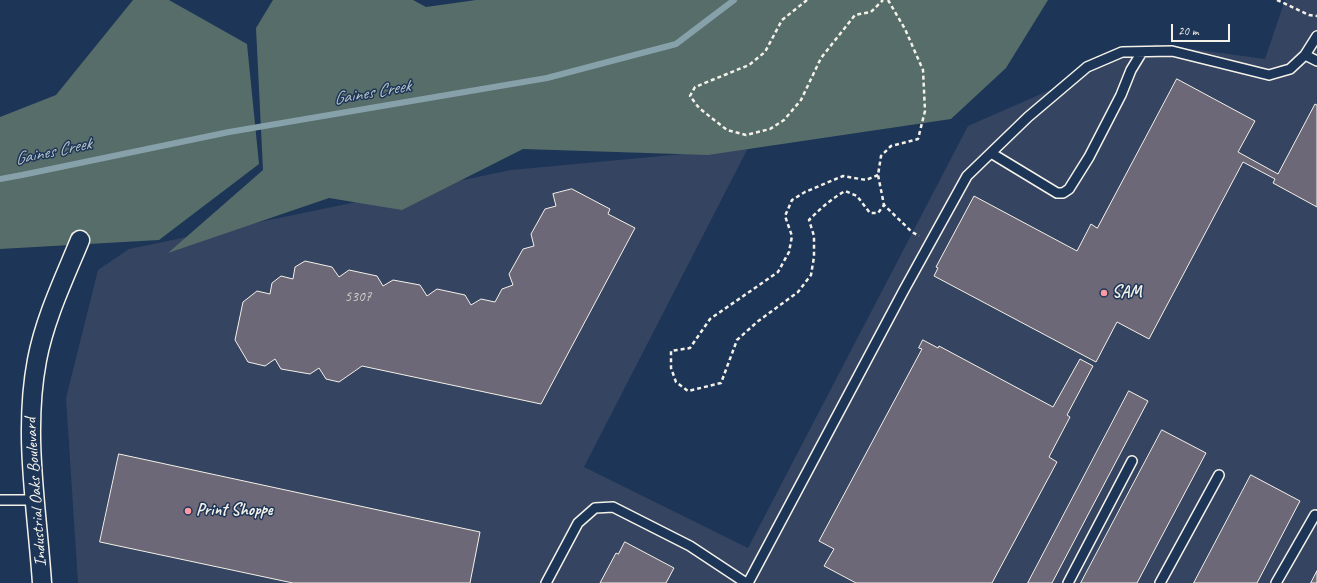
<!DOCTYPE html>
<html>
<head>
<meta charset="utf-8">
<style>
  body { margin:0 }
  #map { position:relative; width:1317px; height:583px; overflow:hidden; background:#1d3557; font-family:Caveat,sans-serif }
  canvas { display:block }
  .scale { position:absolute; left:1171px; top:24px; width:59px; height:18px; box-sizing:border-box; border:2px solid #f4f1e8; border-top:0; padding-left:5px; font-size:12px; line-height:14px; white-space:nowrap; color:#f4f1e8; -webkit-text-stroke:3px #1d3557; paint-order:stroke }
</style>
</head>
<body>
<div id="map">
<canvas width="1317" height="583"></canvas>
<div class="scale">20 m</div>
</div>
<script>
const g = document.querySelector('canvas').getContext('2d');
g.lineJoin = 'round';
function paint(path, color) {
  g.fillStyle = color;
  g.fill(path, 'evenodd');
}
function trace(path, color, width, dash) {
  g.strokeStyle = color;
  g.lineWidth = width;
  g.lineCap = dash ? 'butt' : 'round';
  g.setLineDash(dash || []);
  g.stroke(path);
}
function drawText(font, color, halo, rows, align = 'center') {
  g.font = font + ' Caveat,sans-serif';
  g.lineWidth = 3;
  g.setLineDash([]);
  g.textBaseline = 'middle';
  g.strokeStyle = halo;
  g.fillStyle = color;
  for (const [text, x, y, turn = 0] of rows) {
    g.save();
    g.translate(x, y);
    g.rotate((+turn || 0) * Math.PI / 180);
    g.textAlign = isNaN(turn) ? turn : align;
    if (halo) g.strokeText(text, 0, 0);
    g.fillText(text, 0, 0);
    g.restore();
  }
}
paint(new Path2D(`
  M1285,0h32v583h-1239l-12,-185 32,-128 31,-21 382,-79 237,-22 -164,319 164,81 220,-422 187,-82 110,15z`), '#354461');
paint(new Path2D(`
  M133,0h36l78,44 12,120 -100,76 -159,9v-132l56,-22z
  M273,0h140l13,7 50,-7h572l-42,68 -55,51 -243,36 -185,-6 -121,61 -73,-12 -161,55 95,-83 -7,-142z`), '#576d69');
trace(new Path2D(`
  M0,179l22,-4 207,-43 318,-54 129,-34 58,-44`), '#87a1ab', 6);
const building = new Path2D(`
  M1177,79l78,42 -17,31 40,22 37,-70 2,1v102l-44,-24 2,-4 -32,-17 -94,177 -32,-17 -21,40 -162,-86 4,-8 -2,-1 38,-71 103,55 14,-27 6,4z
  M572,189l38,20 -2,5 27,14 -94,176 -179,-38 -23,16 -13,-3 -7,-11 -9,6 -29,-5 -6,-10 -10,7 -17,-4 -13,-22 8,-38 14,-11 13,3 2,-11 9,-7 12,3 2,-12 10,-6 27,6 7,10 10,-7 28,6 6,10 10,-6 27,5 7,11 10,-7 28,6 6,10 10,-6 14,3 7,-13 11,-4 -4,-11 14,-25 11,-3 -3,-12 14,-25 11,-3 -3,-12z
  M923,340l15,8 1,-2 114,61 27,-48 13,7 -26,49 3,2 -21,40 8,5 -65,121h-136l-32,-17 10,-17 -15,-8 103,-192 -3,-1z
  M1129,391l19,10 -96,182h-24z
  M1162,430l44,23 -69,130h-56z
  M119,454l361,78 -10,51h-177l-193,-41z
  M1251,475l49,26 -43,82h-63z
  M625,542l49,26 -8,15h-66l16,-30 2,1z
  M1317,571v12h-6z`);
paint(building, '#6c6877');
trace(building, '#f4f1e8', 1);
const lane = new Path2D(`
  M1305,55l12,6
  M991,153l66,40h6l6,-4 20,-32 32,-62 10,-25 11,-18
  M0,500h34
  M546,583l32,-60 17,-15 18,-1 77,39 56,37
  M748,583l156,-293 63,-114 61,-59 59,-50 35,-15 50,-1 97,24 21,-6 15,-14 12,-19
  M1068,583l64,-122
  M1160,583l59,-108
  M1276,583l39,-68`);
const street = new Path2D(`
  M42,583c-5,-75 -19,-149 -5,-223 8,-42 27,-81 43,-120`);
trace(lane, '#f4f1e8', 12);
trace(street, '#f4f1e8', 21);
trace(new Path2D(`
  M807,0l-25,20 -17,32 -16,13 -54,22 -5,9 9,12 28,22 19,5 24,-6 14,-9 17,-20 20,-42 34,-43 16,-3 12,-12
  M888,0l17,29 18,41 2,41 -7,28 -27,7 -10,10 -3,19 6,30 28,27 7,4
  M1277,0l32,15 8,1
  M878,175l-12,5 -23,-4 -38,16 -13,8 -7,16 7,20 -3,16 -11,20 -68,47 -20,29 -19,3v17l5,14 12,9 33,-8 16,-43 20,-18 41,-30 13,-17 3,-18v-21l-5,-16c11,-11 22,-21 36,-29l12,5 13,17h8l6,-8`), '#f4f1e8', 2.5, [4, 3]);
trace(lane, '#1d3557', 9);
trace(street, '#1d3557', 18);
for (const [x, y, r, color] of [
  [1104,293,4,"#ff9aa2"],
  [188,511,4,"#ff9aa2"]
]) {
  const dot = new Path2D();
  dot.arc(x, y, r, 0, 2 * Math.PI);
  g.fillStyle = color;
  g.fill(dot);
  trace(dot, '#1d3557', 1.5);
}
drawText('15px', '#d2cfcc', null, [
  ["5307",358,297]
]);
drawText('bold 17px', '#f4f1e8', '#1d3557', [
  ["SAM",1112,293],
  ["Print Shoppe",196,511]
], 'left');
drawText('17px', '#f4f1e8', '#1d3557', [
  ["Industrial Oaks Boulevard",36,492,-94]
]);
drawText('italic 18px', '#b5c2c5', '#1d3557', [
  ["Gaines Creek",372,93,-10],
  ["Gaines Creek",53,152,-12]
]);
</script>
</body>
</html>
